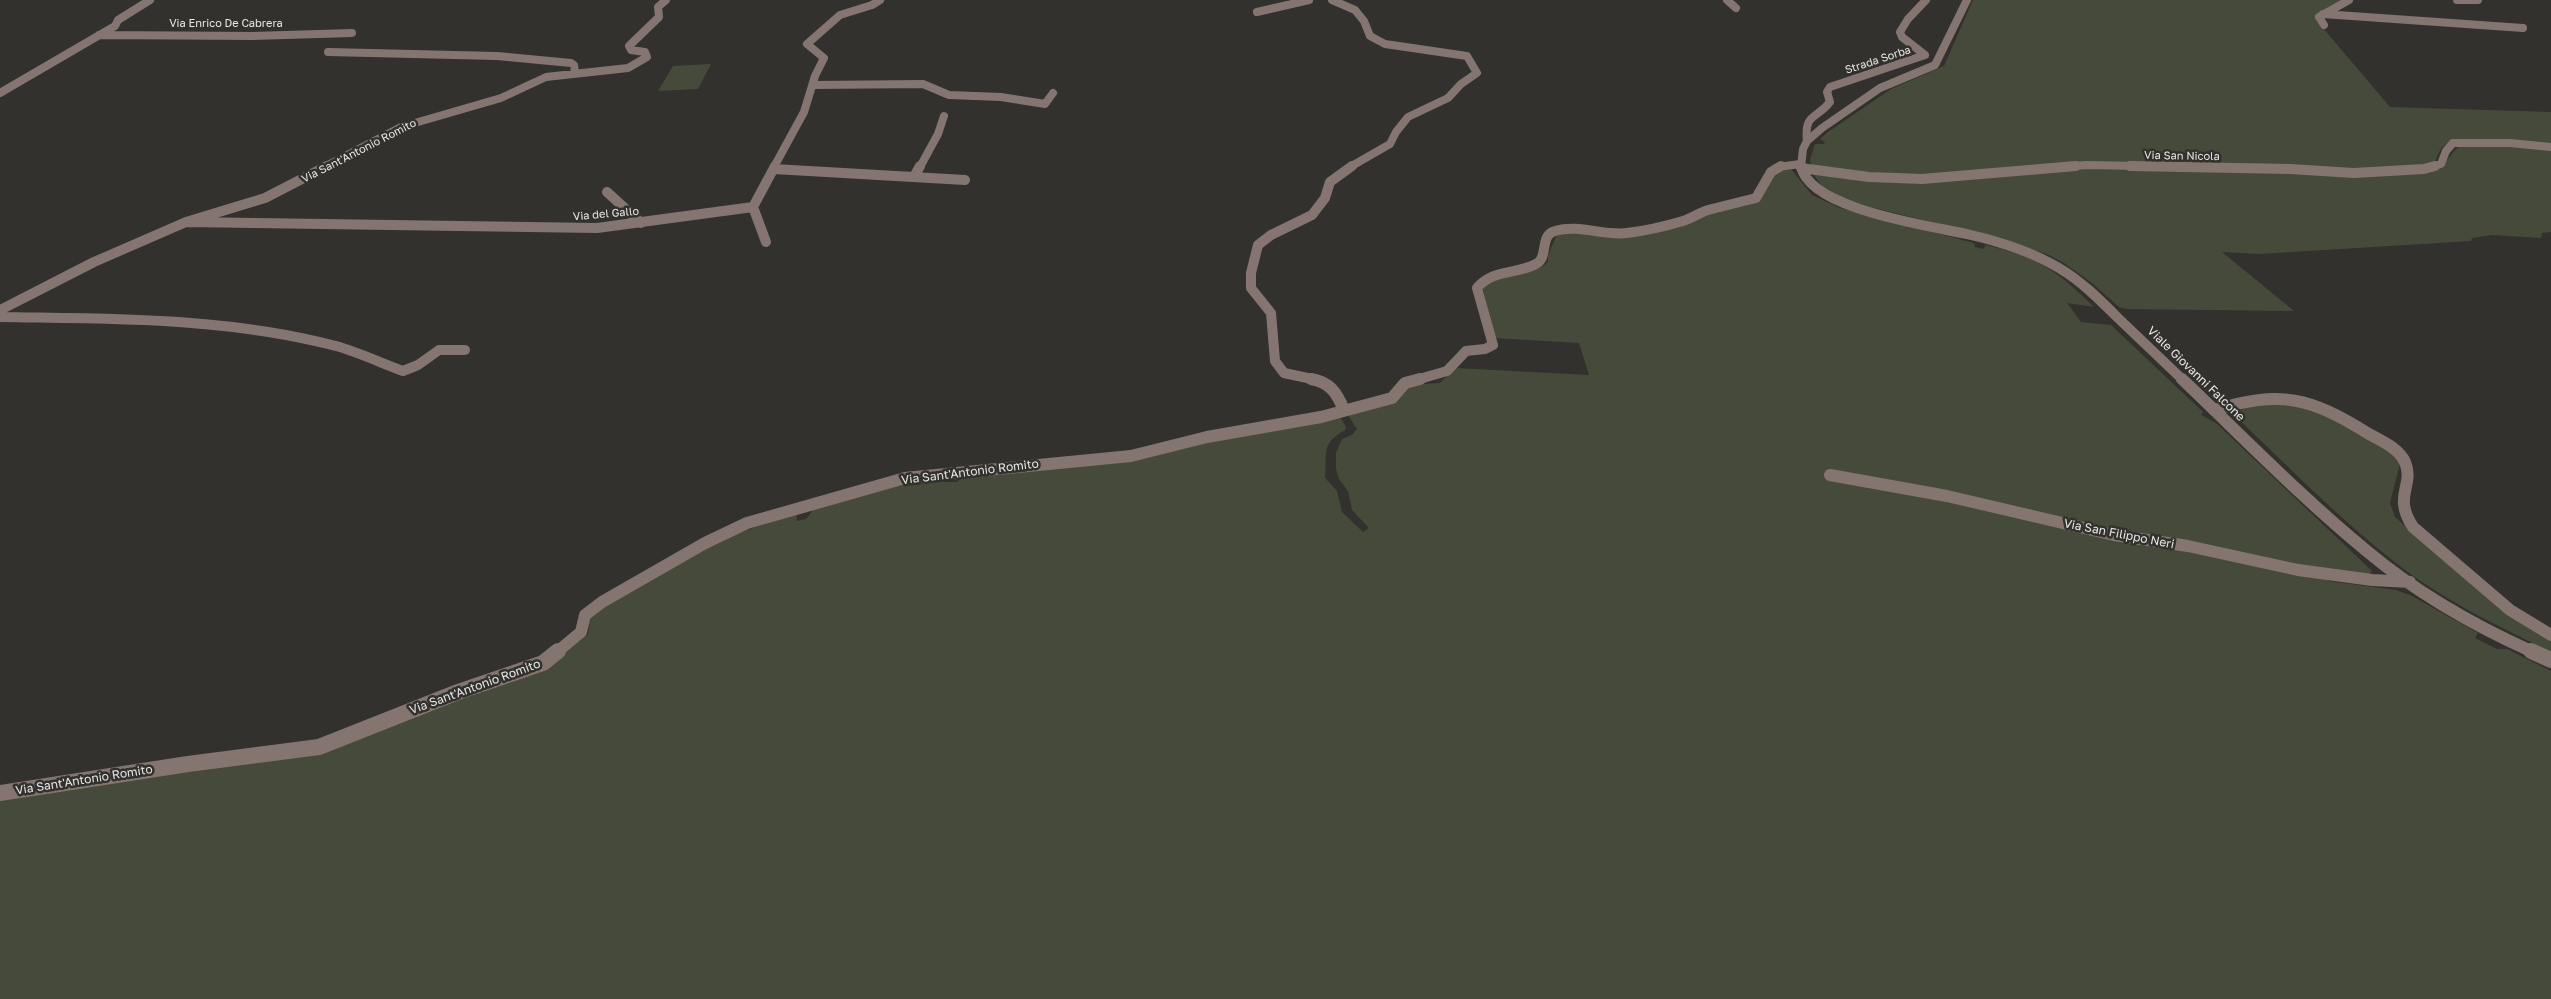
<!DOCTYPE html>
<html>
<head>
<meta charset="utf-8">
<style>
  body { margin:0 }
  canvas { display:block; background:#32312d }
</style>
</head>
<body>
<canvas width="2551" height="999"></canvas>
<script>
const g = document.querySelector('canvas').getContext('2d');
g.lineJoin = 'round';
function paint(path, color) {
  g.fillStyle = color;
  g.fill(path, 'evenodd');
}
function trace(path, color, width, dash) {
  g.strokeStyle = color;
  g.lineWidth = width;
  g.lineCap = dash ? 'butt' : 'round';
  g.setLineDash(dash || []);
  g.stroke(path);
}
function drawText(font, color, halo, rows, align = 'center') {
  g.font = font + ' "Golos Text",sans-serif';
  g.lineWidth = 5;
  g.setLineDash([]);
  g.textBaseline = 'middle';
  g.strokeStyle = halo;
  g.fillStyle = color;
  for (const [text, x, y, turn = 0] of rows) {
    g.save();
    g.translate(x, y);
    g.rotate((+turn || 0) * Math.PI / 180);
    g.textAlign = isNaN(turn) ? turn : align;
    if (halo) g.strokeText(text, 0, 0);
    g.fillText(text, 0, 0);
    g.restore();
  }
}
paint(new Path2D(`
  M1973,0h368l-25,16 1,5 73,86 161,5v33l-97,-4c-12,3 -15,10 -19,21l-17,6 -65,4 -270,-8 -161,13 -110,-9 -2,-8 5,-16h9l1,-2 -5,-3 8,-7 63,-43 53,-23z
  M711,64l-13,25 -40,2 15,-25z
  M2463,144l88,5v83l-9,1 -1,5 -49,-3 -20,3 -1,3 -212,13 -37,-2 72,59 -168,-2 -7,-2 -27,-24 -28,-20 -15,-8 -49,-16 -150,-37 -28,-16 -11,-15 60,8 236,-12 326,3c17,-8 15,-16 30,-26z
  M1790,168l22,27 28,13 134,35 1,4 8,2 3,-4c53,13 69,24 108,62l-27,-4 14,19 30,3 92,87 -2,3 15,8 156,148 -4,4 -45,-5 5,11 68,9 16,6 66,37 -3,5 22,11h10l44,22v328h-2551v-198l21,-6 260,-37 196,-69 68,-20 43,-35 2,-15 4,-6 125,-73 77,-27 1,8 9,-2 8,-10 92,-28 37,-3 1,4h13l5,-5 249,-38 129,-22 6,10 -1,3c-24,14 -18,21 -20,48l12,13 5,21 21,20 6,-4 -17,-18 -4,-19 -9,-12 -3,-10v-16l6,-14 10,-4 5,-6 -9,-14 61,-30 31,-2 15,-15 134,7 -10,-32 -85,-5 -11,-49 3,-8 56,-14 6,-5v-6l9,-22 13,-2 44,4 131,-30 14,-6 17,-30z
  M2279,402l37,8 72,40 12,14 -10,39 5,14 106,93 50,30v12c-53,-26 -108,-52 -155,-89 -58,-45 -110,-99 -163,-149l18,-9z`), '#464a3a');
trace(new Path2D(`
  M1332,0l23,10 9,11 6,15 15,8 82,12 10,17 -16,11 -13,14 -40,19 -12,15 -6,12 -40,23
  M1727,0l9,8
  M2457,0h21
  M1257,12l52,-12
  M2323,14l200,14
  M2324,25l-5,-8 30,-17
  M99,35l153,1 100,-3
  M328,52l169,4 74,7 3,2 1,8
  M813,85l110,-1 26,11 52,2 44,7 8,-11
  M0,93l115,-67 3,-6 32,-20
  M1807,141c-3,-28 9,-21 23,-39l-3,-10 3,-5 95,-32 -23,-18 -2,-5 8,-13 18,-19
  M324,167l77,-40 100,-29 45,-21 82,-9 19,-11 -2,-5 -14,-2 -2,-4 30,-29 -1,-10 8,-7
  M774,167l30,-55 11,-36 9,-18 -17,-14 33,-29 32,-10 8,-5
  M920,167l18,-33 6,-18
  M1778,167l22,-3
  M1801,167l2,-18 4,-8 15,-13 58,-40 55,-23 32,-65
  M2061,167l25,-2 108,2
  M2430,167l11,-3 5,-13 7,-8h57l41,4`), '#847571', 8);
trace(new Path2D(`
  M1801,166c8,44 132,60 170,69 30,7 61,17 88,33 22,13 40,31 58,49 22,21 44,42 66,63
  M2130,166l160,3 64,4 70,-4 11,-3
  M1801,168l68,9 53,2 154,-13
  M774,169l191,11
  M914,177l6,-11
  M607,192l34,31
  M753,207l13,35
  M186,222l411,6 156,-21 22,-41
  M0,310l94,-48 92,-40 79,-24 62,-32
  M0,317c113,2 225,0 336,29 22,6 45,17 67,25l15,-6 21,-15h26
  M1317,380l-33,-7 -9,-12 -4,-48 -20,-25v-15l7,-28 13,-10 41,-20 13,-17 5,-16 22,-16
  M1416,380l31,-9 19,-20 19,-2 8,-4 -16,-57c16,-19 38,-13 59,-24 13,-6 3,-29 19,-33 24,-7 48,5 72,2 18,-2 39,-7 56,-12 9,-3 16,-8 25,-11 16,-4 32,-8 48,-12l15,-26 10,-6`), '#847571', 10);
trace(new Path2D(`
  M1311,379c19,3 26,14 33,31
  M2182,379c61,58 120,119 186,173 49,41 107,74 165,100
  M2214,410c67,-20 96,-13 155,24 13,7 29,14 36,28 10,24 -13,33 8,65l97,83 41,25
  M1830,475l117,21 167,39 74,11 110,24 74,10 38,2
  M557,652l24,-20 4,-17 17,-13 103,-59 42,-20 158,-45 226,-22 76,-19 114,-20 71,-19 13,-15 15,-4`), '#847571', 12);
trace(new Path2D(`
  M2531,651l20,9
  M0,793l188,-29 131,-17 139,-55 85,-29 15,-12`), '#847571', 16);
drawText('11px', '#e7e7e4', '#32312d', [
  ["Via Enrico De Cabrera",226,24],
  ["Strada Sorba",1878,60,-18],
  ["Via Sant'Antonio Romito",359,151,-27],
  ["Via San Nicola",2182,156,1],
  ["Via del Gallo",606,214,-5]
]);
drawText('12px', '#e7e7e4', '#32312d', [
  ["Viale Giovanni Falcone",2196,374,44],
  ["Via Sant'Antonio Romito",970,472,-7],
  ["Via San Filippo Neri",2119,534,11],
  ["Via Sant'Antonio Romito",475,687,-20],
  ["Via Sant'Antonio Romito",84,780,-9]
]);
</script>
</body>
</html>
